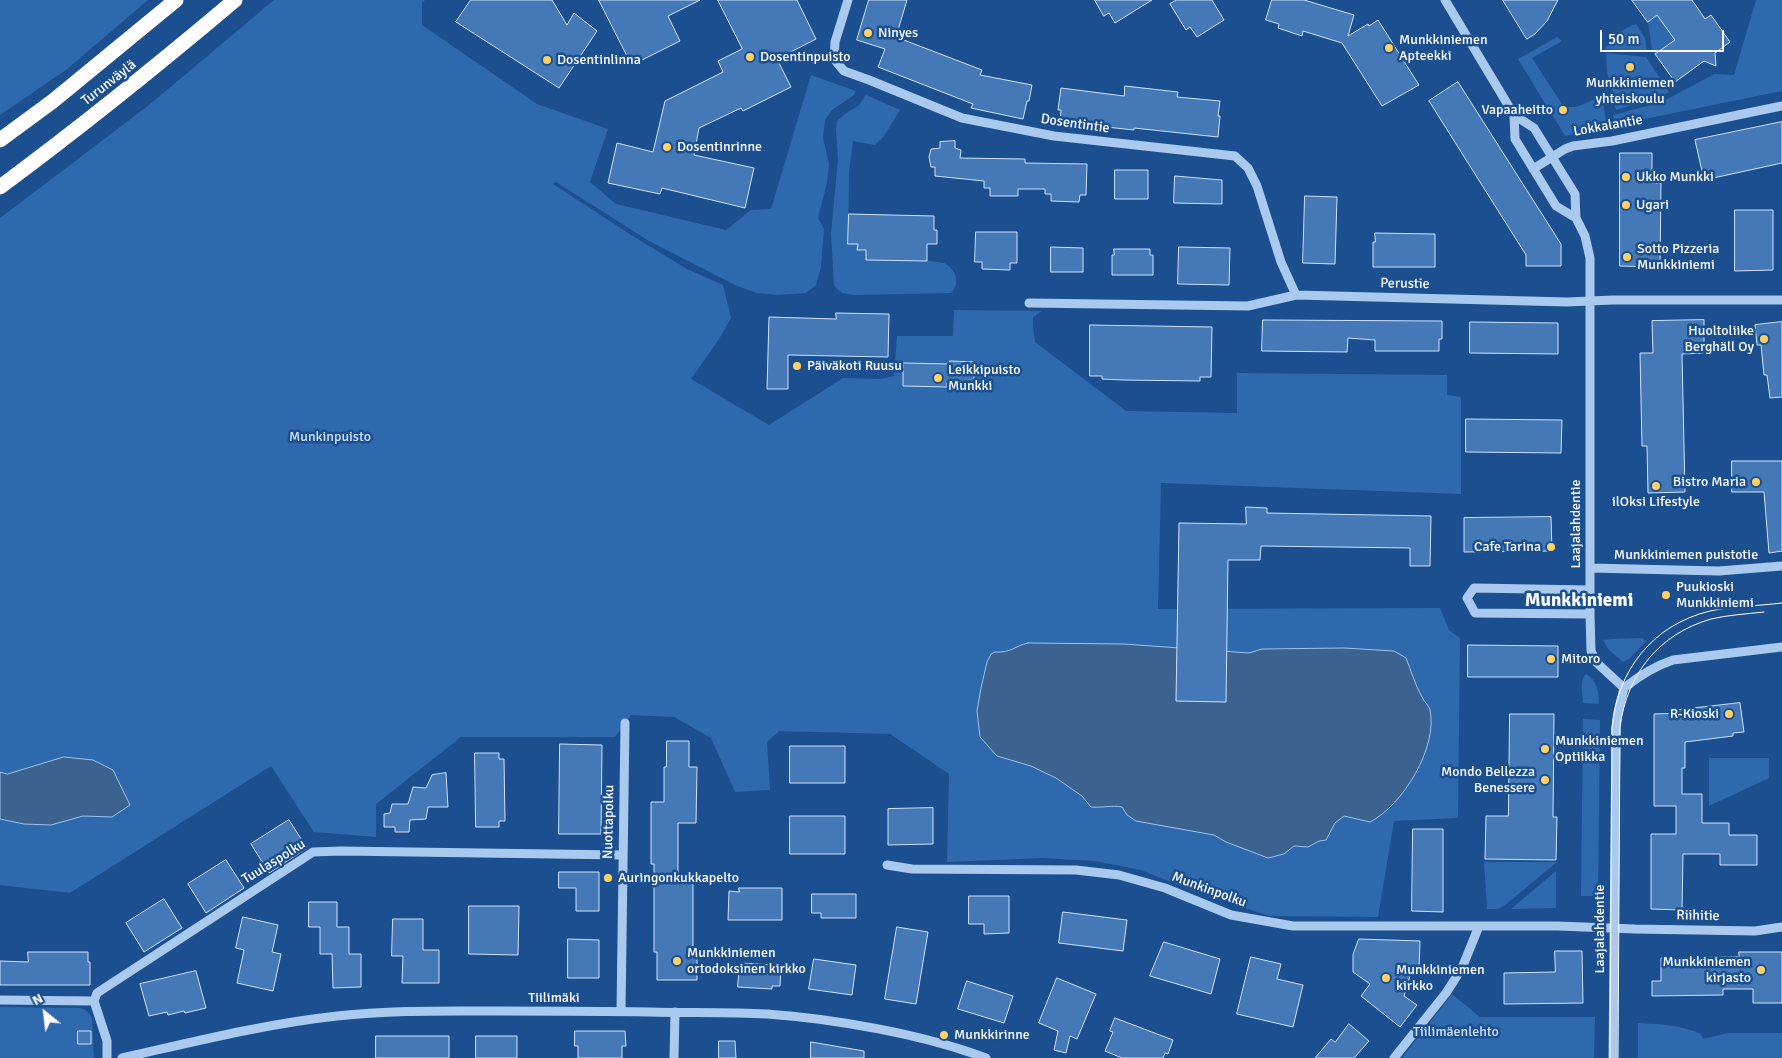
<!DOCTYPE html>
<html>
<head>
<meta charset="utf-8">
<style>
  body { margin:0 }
  #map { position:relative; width:1782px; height:1058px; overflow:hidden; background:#1b4f8f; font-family:Signika,sans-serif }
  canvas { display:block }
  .north { position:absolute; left:20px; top:988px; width:50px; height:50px; -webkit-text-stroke:4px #1b4f8f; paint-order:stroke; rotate:331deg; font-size:14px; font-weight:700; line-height:20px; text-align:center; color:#fff }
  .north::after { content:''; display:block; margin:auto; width:18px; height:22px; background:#fff; clip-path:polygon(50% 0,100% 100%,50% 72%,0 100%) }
  .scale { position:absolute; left:1600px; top:30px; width:124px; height:22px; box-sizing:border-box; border:2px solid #fff; border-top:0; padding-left:6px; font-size:15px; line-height:18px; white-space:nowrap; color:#fff; -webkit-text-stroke:4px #1b4f8f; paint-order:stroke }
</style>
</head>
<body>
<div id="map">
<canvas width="1782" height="1058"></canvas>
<div class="north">N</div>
<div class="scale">50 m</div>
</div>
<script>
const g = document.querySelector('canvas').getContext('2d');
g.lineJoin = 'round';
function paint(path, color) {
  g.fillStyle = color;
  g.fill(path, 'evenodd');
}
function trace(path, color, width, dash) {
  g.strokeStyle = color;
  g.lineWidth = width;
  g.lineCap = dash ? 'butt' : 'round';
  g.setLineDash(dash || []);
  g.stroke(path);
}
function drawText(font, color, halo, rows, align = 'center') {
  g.font = font + ' Signika,sans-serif';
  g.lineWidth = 5;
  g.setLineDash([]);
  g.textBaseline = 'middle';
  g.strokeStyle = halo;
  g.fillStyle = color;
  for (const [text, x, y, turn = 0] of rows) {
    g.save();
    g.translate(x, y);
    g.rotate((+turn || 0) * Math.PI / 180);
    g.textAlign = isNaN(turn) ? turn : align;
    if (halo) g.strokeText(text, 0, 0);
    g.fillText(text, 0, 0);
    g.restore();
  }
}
paint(new Path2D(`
  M0,0h148l-82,70 -66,45z
  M274,0h151l-3,3v22l115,79 71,25 -18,53 26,22 110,26 25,-20 20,-1 40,-134 45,16 -2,4 -22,15 -7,10 -2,18 6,26 -2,19 -9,35 6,11 -3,38 -5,18 -10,8 -28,2 -21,-2 -20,-7 -88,-45 -93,-59 -3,2 83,54 51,31 36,16 8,33 -12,21 -28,40 78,46 74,-47 37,1 14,-3 3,-40h56l1,-26 88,1 -9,6v9l2,16 91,69 111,2v-40l210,2v20l14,2v97l-300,-11 -3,126 282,-1 9,22 11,8 -2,180 -64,3 -16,96 -108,-1 -75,-24 -54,-22 -46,-9 -53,-3 -95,4 2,-88 -59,-40 -111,-3 -12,11 3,48 -35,2 -24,-54 -37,-21 -43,-2 -16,22h-154l-85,67v33l-62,-5 -43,-66 -201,127 -70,-8v-667l149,-113z
  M1756,0h26v91l-167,34 -2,-10 49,-13 52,-28 20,1z
  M1657,15l18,25 -20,14 -3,-4 -4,-28z
  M1636,24l9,14 2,14 -42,-3c6,-11 19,-22 31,-25z
  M1557,37l5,4 -30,17 30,46c11,9 29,-4 40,-9l5,32 -42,9 -47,-77z
  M1606,53l40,4 23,35 -8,5 -45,13 -9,-38z
  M866,95l34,15 -16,26 -9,9 -22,-4 -4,31 -1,71 10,1v6l86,13c12,6 17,19 7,30l-95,2c-11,-1 -17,-1 -22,-11l-3,-50 7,-75 -2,-29 1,-9 9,-8 12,-7z
  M1642,638l4,3 -16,17 -7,4 -15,-13 -5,-9 10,-1z
  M1586,674c11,6 13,18 13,30l-16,-1c0,-9 -4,-23 3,-29z
  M1583,719l17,1 -2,176h-17z
  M1709,758h60v20l-60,28z
  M1484,862h73l-53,44 -6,3h-11z
  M1556,871v37l-45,1z
  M1452,994l28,23h115l-1,41h-192z
  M0,1007l80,1c7,2 9,4 12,10l2,40h-94z
  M1638,1023c21,1 44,2 63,11l2,5 25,-6h54v25h-144z`), '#2e69ad');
const water = new Path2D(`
  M1028,643l96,1 125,9 13,-4 82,-1 50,3 12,7c5,12 9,27 16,39 2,5 7,8 8,13 8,37 -27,95 -60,112l-26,-6 -9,7 -9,17 -7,1 -11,6 -14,-1 -10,8 -16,4 -42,-16 -12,-7 -78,-14 -9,-6 -5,-8c-10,-2 -20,1 -31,0l-9,-11 -26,-18 -25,-12 -34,-10 -17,-19 -3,-26 4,-23 6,-26 4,-8 4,-2c17,1 19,-6 33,-9z
  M64,757l29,3 20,10 17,35 -18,12 -29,-1 -32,9 -27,-1 -24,-5v-47l7,2z`);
paint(water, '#3c6290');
trace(water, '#9cc4f0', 1);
const building = new Path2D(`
  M471,0h81l15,25 7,-12 23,18 -38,57 -103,-66z
  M599,0h101l-32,16 12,25 -48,24z
  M718,0h79l19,39 -39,20 14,28 -48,24 -2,-3 -42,20 -5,27 60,13 -9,40 -83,-20 -2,6 -52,-11 9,-40 36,9 12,-51 58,-29 -5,-11 24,-12z
  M869,0h38l-11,37 86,33 -2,5 52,10 -3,16h-2l-4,18 -52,-11 2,-4 -95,-37 7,-18 -28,-9z
  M1095,0h57l-37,23 -6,-10 -5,3z
  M1177,0h35l12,20 -27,17 -7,-10 -4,3 -16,-26z
  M1272,0h32l50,15 -6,21 20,-12 1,2 9,-6 41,65 -37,21 -40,-63 -39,-12 -1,5 -24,-8 1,-4 -13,-4z
  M1503,0h55l-11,21 -12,13 -8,5z
  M1632,0h60l13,19 6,-4 19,27 -15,11 1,13 -12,-5 -29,21 -20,-28 20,-14 -18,-25 -9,7z
  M1458,82l103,162v22h-35v-11l-97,-154z
  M1125,86l53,6 -1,5 43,4 -2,15h2l-2,21 -84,-9v2l-74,-8 1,-12h-3l3,-22 63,8z
  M1782,122v41l-78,17 -9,-40z
  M955,141v7l6,2 -1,8 65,1v4l62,1 -1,31h-6l-1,7 -28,-1v-7h-6v-5h-27v7h-28v-8h-6v-7l-49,-5v-9h-4l-2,-10 2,-8 9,-1v-6z
  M1620,153h32v30h9l-1,84 -40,-1z
  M1115,170h33v29h-33z
  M1175,176l47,4v24l-48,-1z
  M1305,196l32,1 -2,67 -32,-1z
  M1735,210h38v60l-38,1z
  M849,214l85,2v14h3v14h-10v17l-61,-1v-10h-9l1,-6h-10z
  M976,232h41v31h-7v7l-28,-1v-7h-7z
  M1375,233l60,1v33h-62v-25h2z
  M1051,247l32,1v24h-32z
  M1179,247l51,1 -1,37 -51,-1z
  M1114,249h36v6h3v20h-41v-20h2z
  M836,313l53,1 -1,43 -100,-2v34h-21l2,-72 67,2z
  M1263,320l179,1v18h-3v12h-64v-11l-27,-2 -1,14 -85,-1z
  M1704,320v33l-22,1 3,138 -37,1 -1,-47h-5l-2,-93h13l-1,-32z
  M1470,322l88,1v31l-88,-1z
  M1782,322v75l-12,1 -3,-23h-3l-3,-30h-4l-2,-20z
  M1090,325l122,2 -1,50h-11v4l-77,-1 -21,-1v-3h-12z
  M950,361l24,1v21h-27v4l-44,-1v-23l47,1z
  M1466,419l96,1 -1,33 -95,-1z
  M1732,461h50v90l-13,2 -5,-61h-32z
  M1246,507l21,1v5l164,3 -1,50h-20v-18l-149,-2 -1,14h-32l-2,142 -50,-1 3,-178 67,1z
  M1551,517l1,34 -88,1v-34z
  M1468,645l90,1v31h-90z
  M1740,703l4,29 -11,1v3l-48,6v26h-3v26h20v29h27v12h28v30h-37v-11h-37l-1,56 -31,-1v-75h25v-28h-22v-92l26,-1 -1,-3z
  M1510,714h44l-1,103h4l-1,43 -71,-1 1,-43h22z
  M667,741h22v26h8l-1,56h-18v58h15v71h4v28h-40v-28h-3v-88h-3v-62h13v-35h2z
  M560,744l42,1 -1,89h-42z
  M790,746h55v37h-55z
  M475,753h24v6h5l1,62h-6v6h-23z
  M446,773l2,34h-20l-2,12 -16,1 -1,12h-14v-5h-11v-13l6,-1 2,-9h16l5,-17 13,1 6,-13z
  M933,808v36l-45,1v-36z
  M790,816h55v38h-55z
  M289,820l18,28 -38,25 -18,-29z
  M1413,829h30v83l-31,-1z
  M226,860l18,28 -38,25 -18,-29z
  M559,872h40v39h-23v-23h-17z
  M739,888h43v32h-54l1,-29 10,1z
  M812,894h44v24h-35v-5h-9z
  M969,896h40v37l-25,1v-10h-15z
  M164,899l18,29 -38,24 -18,-29z
  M309,902h28v25h12v27h12v33l-28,1 -1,-34h-12v-27h-11z
  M469,906h50l-1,49 -49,-1z
  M1063,912l64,8 -4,31 -64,-8z
  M243,917l35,8 -6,27 9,2 -8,37 -36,-8 7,-33 -8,-2z
  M393,919h30v31h16v33h-37l1,-27h-11z
  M897,927l31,5 -12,72 -31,-5z
  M568,939l31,1v38h-31z
  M1359,939l61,2 -1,29 -7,-1 -8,27 13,9 -17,22 -39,-31 9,-12 -17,-12v-17z
  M1164,942l56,17 -9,35 -61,-18z
  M1555,951h27l1,52 -79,1v-31l51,-1z
  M28,952h60v10h2v23h-90v-24l28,1z
  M1739,952h43v51h-29v-14h-30v6l-71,1v-15h9v-23l78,-1z
  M1251,957l30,7 -4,15 26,6 -10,42 -56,-13z
  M814,959l42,6 -4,30 -43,-6z
  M740,963l33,2v2h8l-1,19h-8v3l-34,-2z
  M196,971l10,37 -21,5 -1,-2 -16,4 -1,-3 -18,4 -9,-32z
  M1057,978l39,16 -19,45 -7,-3 -4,17 -12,-3 4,-19 -19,-8z
  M967,981l46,15 -9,27 -46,-14z
  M1115,1018l58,22 -5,14 -3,-1 -2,5h-41l-17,-7 8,-19 -3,-1z
  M1349,1024l20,17 -15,17h-39l16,-19 4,3z
  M78,1031h13v13h-13z
  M575,1031h50l1,15h-4v12h-44v-12h-3z
  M376,1036h73v22h-73z
  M476,1036h41v22h-41z
  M719,1041h16l1,17h-17z
  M811,1042l53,9v7h-53z`);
paint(building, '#4478b7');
trace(building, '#cfe3fa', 1);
trace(new Path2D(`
  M848,0l-13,42 -1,17 10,12 25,9 93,38 92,18 181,20 13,12 9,18 24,76 15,33
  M1445,0l69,115 20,13 41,66 1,24 9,18 5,22v356l1,37 6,12 27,25
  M1514,115l1,24 41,67 20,12
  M1533,169l32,-20 8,-3 39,-5 170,-35
  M1029,303l219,3 48,-11 271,7 46,-2h169
  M1590,568l129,3 63,-5
  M1590,614l-115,-1 -8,-15 7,-10 116,2
  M1624,688c15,-12 31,-22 49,-28l109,-13
  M887,865l25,4 164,1 43,5 46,13 66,27 62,11h265l77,3 120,2 27,-4
  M0,1000l94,1
  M621,1011l4,-288
  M107,1058v-17l-13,-40 3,-8 216,-141 28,-1 281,4
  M122,1058c71,-16 142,-34 215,-42 53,-6 105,-5 158,-5 51,0 102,0 154,1 39,1 79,0 118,2 69,5 155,20 219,44
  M674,1058l1,-46
  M1394,1058l52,-65 16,-25 17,-42
  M1613,1058l3,-331 2,-15 6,-24`), '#a9c9ee', 9);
trace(new Path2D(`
  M0,140l53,-39 123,-101
  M0,187c81,-60 158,-122 235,-187`), '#fff', 15);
trace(new Path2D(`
  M1610,1058l2,-330c5,-57 40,-103 98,-117 23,-5 48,-5 72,-8
  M1618,1058l2,-331c7,-53 39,-93 91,-108 17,-4 35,-5 53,-7`), '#fff', 1);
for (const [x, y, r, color] of [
  [868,33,5,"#ffd166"],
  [1389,48,5,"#ffd166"],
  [750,57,5,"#ffd166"],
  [547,60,5,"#ffd166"],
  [1630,67,5,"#ffd166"],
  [1563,110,5,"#ffd166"],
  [667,147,5,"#ffd166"],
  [1626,177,5,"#ffd166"],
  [1626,205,5,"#ffd166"],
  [1627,257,5,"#ffd166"],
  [1764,339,5,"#ffd166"],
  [797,366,5,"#ffd166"],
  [938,378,5,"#ffd166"],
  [1756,482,5,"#ffd166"],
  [1656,486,5,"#ffd166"],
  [1551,547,5,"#ffd166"],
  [1666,595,5,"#ffd166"],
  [1551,659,5,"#ffd166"],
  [1729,714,5,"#ffd166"],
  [1545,749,5,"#ffd166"],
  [1545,780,5,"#ffd166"],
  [608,878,5,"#ffd166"],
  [677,961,5,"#ffd166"],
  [1761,970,5,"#ffd166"],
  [1386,978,5,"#ffd166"],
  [944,1035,5,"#ffd166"]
]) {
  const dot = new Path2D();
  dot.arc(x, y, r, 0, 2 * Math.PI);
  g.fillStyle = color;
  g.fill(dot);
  trace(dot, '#1b4f8f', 2);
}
drawText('14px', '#fff', '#1b4f8f', [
  ["Ninyes",878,33],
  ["Munkkiniemen",1399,40],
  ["Apteekki",1399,56],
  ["Dosentinpuisto",760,57],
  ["Dosentinlinna",557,60],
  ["Munkkiniemen",1630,83,"center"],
  ["yhteiskoulu",1630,99,"center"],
  ["Vapaaheitto",1553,110,"right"],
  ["Dosentinrinne",677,147],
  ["Ukko Munkki",1636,177],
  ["Ugari",1636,205],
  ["Sotto Pizzeria",1637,249],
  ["Munkkiniemi",1637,265],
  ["Huoltoliike",1754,331,"right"],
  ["Berghäll Oy",1754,347,"right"],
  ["Päiväkoti Ruusu",807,366],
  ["Leikkipuisto",948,370],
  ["Munkki",948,386],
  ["Bistro Maria",1746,482,"right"],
  ["ilOksi Lifestyle",1656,502,"center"],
  ["Cafe Tarina",1541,547,"right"],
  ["Puukioski",1676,587],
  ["Munkkiniemi",1676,603],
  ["Mitoro",1561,659],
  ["R-Kioski",1719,714,"right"],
  ["Munkkiniemen",1555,741],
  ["Optiikka",1555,757],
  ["Mondo Bellezza",1535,772,"right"],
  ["Benessere",1535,788,"right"],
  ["Auringonkukkapelto",618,878],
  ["Munkkiniemen",687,953],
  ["ortodoksinen kirkko",687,969],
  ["Munkkiniemen",1751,962,"right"],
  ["kirjasto",1751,978,"right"],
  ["Munkkiniemen",1396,970],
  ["kirkko",1396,986],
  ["Munkkirinne",954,1035]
], 'left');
drawText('14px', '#fff', '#1b4f8f', [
  ["Turunväylä",109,83,-38],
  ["Dosentintie",1075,124,8],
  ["Lokkalantie",1608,126,-10],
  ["Perustie",1405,284,1],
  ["Laajalahdentie",1576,524,-90],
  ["Munkkiniemen puistotie",1686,555],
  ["Nuottapolku",609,822,-89],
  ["Tuulaspolku",274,862,-32],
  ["Munkinpolku",1209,890,20],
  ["Riihitie",1698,916,1],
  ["Laajalahdentie",1600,929,-90],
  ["Tiilimäki",554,998]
]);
drawText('14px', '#cfe3fa', '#1b4f8f', [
  ["Munkinpuisto",330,437],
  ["Tiilimäenlehto",1456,1032]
]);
drawText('bold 19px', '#fff', '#1b4f8f', [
  ["Munkkiniemi",1579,601]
]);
</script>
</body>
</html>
